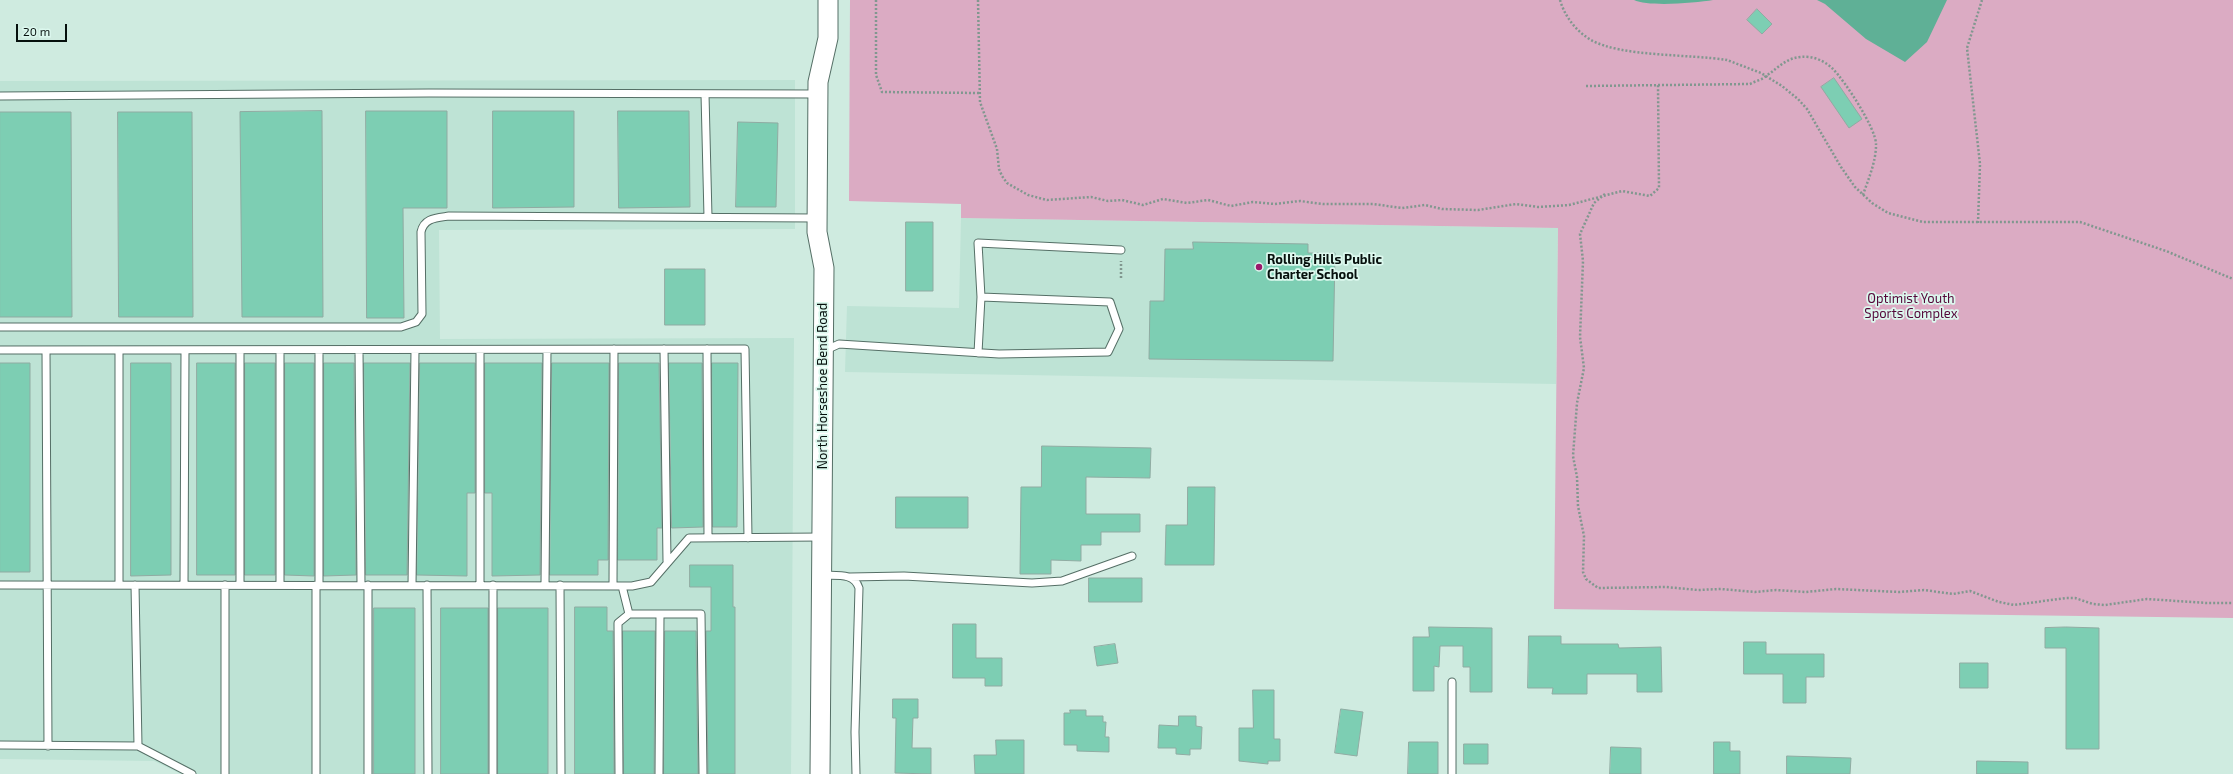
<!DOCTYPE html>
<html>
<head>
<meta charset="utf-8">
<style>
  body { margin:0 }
  #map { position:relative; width:2233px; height:774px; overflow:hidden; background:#cfebe0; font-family:"Exo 2",sans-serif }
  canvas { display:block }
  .scale { position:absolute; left:16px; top:24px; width:51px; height:18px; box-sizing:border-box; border:2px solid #06100d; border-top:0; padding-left:5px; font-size:12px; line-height:14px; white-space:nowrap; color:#06100d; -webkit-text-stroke:3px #dcf8ee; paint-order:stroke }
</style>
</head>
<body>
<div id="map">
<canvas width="2233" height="774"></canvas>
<div class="scale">20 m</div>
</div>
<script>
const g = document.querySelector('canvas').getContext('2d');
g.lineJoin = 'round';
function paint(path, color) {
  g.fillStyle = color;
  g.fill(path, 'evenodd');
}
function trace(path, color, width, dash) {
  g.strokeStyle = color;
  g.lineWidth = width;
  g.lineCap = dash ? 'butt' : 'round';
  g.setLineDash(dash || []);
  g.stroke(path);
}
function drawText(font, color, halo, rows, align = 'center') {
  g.font = font + ' "Exo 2",sans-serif';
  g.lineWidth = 3.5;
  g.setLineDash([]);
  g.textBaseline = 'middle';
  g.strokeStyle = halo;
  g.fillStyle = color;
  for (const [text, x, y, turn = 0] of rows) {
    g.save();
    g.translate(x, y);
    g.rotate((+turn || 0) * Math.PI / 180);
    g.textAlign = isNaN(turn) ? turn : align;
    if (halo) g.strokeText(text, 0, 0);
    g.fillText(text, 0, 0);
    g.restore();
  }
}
paint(new Path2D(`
  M795,80v149l-356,1 1,109 354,-1 -3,436h-610l-27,-13 -154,-2v-678z
  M961,218l597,10 -2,156 -711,-12 2,-66 112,2z`), '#bee3d5');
paint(new Path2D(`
  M850,0h1383v618l-679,-9 4,-381 -597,-10v-14l-112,-3z`), '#dbabc3');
paint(new Path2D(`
  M1634,0h79c-17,3 -65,7 -79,0z
  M1817,0h130l-20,42 -22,20 -39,-23 -41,-35z`), '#5fb096');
const building = new Path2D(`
  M1757,9l15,15 -10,10 -15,-14z
  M1834,78l28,41 -13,9 -28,-41z
  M322,111l1,206h-81l-2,-205z
  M366,111h81v97h-44l1,110h-37z
  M493,111h81v96l-81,1z
  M618,111h71l1,96 -71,1z
  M0,112h71l1,205h-72z
  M118,112h74l1,205h-74z
  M738,122l40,1 -2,84h-40z
  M906,222h27v69h-27z
  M1193,242l115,2v9h27l-2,108 -184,-2 1,-58h14l1,-52h28z
  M665,269h40v56h-40z
  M0,363h30v209h-30z
  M131,363h40v212l-40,1z
  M197,363h38v212h-38z
  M245,363h30v212h-30z
  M285,363h29v213l-29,-1z
  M324,363h30l2,212 -32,1z
  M364,363h46l-3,212h-41z
  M420,363h55v130h-8v83l-50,-1z
  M485,363h57l-2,212 -48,1v-83h-7z
  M552,363h57l-1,197h-10v15h-48z
  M619,363h40l3,165h-5v32h-39z
  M669,363h33l1,164 -31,1z
  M712,363h26l-1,164h-24z
  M1042,446l109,2 -1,30 -64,-1v37h54v18h-39v13h-20v16l-30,-1v14h-31l1,-87h20z
  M1188,487h27l-1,78h-49l1,-40h21z
  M896,497h72v31h-72z
  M690,565h43v42h2v167h-27l-2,-143h5v-44h-21z
  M1089,578h53v24h-53z
  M575,607h32v24h6l1,143h-39z
  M374,608h41v166h-41z
  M441,608h47v166h-47z
  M498,608h50v166h-50z
  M953,624h23v34h26v28h-17v-8h-32z
  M1429,627l63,1v64h-22v-25h-7v-21h-23l-1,21 -5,-1v25h-21v-54h16z
  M2066,627l33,1v121h-33v-101h-21v-20z
  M623,631h32l-1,143h-30z
  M665,631h31l2,143h-34z
  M1529,636h32v8h57l1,4 42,-1 1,45h-25v-18h-50v20h-35l1,-6h-25z
  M1744,642h22v12h58v23h-18v26h-23v-29h-39z
  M1115,644l3,19 -21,3 -3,-19z
  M1960,663h28v25h-28z
  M1253,690h21v49h6v22h-12v3l-29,-3v-33h14z
  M893,699h25v19h-5l-1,30h19v26l-36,-1 1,-55h-3z
  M1341,709l22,3 -6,44 -22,-3z
  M1070,710h16v6h17v6h3l-1,15h4v15l-32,-1v-6h-13v-32h6z
  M1179,716h17v10l6,1 -1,22h-11v6l-14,-1v-6h-18l1,-23 19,1z
  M996,740h28v34h-49l-1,-19h22z
  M1409,742h29v32h-30z
  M1714,742h16v9h10v23h-26z
  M1464,744h24v20h-24z
  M1611,747l30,1v26h-31z
  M1787,756l64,2 -1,16h-63z
  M1977,761l51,1v12h-51z`);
paint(building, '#7dceb3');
trace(building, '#90aba2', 1);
const service = new Path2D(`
  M705,94l3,123
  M0,96l429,-3 387,1
  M0,327h401l15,-5 6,-8 -1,-82c3,-14 15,-14 28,-16l367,2
  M664,349l3,212
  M707,349l1,188
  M0,350l745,-1 3,189
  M46,350l2,396
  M119,350v235
  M240,350v235
  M319,350v235
  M359,350l2,235
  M826,350l13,-6 160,10 109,-2 11,-23 -9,-27 -129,-5
  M978,353l3,-56 -3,-54 143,7
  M822,575c14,1 32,-3 37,13l-4,144 1,42
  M850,577l54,-1 128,7 30,-2 70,-25
  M0,585l632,1 19,-4 38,-44 133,-1
  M135,585l3,161
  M184,585l1,-235
  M225,585v189
  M280,585v-235
  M316,585v189
  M368,585v189
  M412,585l3,-235
  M427,585l1,189
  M480,585v-235
  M493,585v189
  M545,585l2,-235
  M560,585l1,189
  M613,585l1,-236
  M622,586l7,28h72l2,160
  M1452,682v92
  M0,745l138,1 54,28
  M619,774l-1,-151 11,-9
  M659,774l1,-159`);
const tertiary = new Path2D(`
  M820,774l4,-506 -7,-36 1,-150 10,-44v-38`);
trace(service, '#556f66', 9);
trace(tertiary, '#556f66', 21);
trace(new Path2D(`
  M876,0v75l6,17 97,1
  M978,0l2,102 17,47 2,20 3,7 5,7 21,12 19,5 44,-3 17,4 14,-1 21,5 20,-6 24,4 21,-3 23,6 22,-4 22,2 25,-3 23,3h50l29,4 23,-3 17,4 36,1 38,-6 22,3 31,-2 53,-14 28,5 9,-8 -1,-103
  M1560,0c5,17 16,31 31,40 30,17 99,14 136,20l34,13 21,13 16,13 9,10 34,58 14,20 17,16 16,10 35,9h157l86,29 67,28
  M1586,86l164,-2c5,-3 12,-4 16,-8 15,-10 22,-21 43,-19 9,1 18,6 24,12 12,12 44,61 43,76 0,17 -8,35 -13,50
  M1605,194l-11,9 -14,31 3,27 -3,76 4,31 -7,35 -4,53 4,21 1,29 6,30 -1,36 3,7 12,9 68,-1 32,3 23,-1 34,3 21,-2 30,2 30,-3 63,3 25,-2 29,4 17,-3 29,11 15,3 52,-7h9l18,6 12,1 42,-6 60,4h26
  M1978,223l2,-59 -13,-116 15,-48
  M1121,278v-17`), '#81978f', 2.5, [2, 2]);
trace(service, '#fff', 7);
trace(tertiary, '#fff', 19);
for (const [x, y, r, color] of [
  [1259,267,4,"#9b186c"]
]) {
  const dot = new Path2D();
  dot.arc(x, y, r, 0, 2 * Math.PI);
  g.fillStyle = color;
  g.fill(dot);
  trace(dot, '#dcf8ee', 1.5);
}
drawText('bold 13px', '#06100d', '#dcf8ee', [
  ["Rolling Hills Public",1267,260],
  ["Charter School",1267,275]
], 'left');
drawText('13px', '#540639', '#dcf8ee', [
  ["Optimist Youth",1911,299],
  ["Sports Complex",1911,314]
]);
drawText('13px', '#06100d', '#dcf8ee', [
  ["North Horseshoe Bend Road",823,386,-90]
]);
</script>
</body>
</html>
